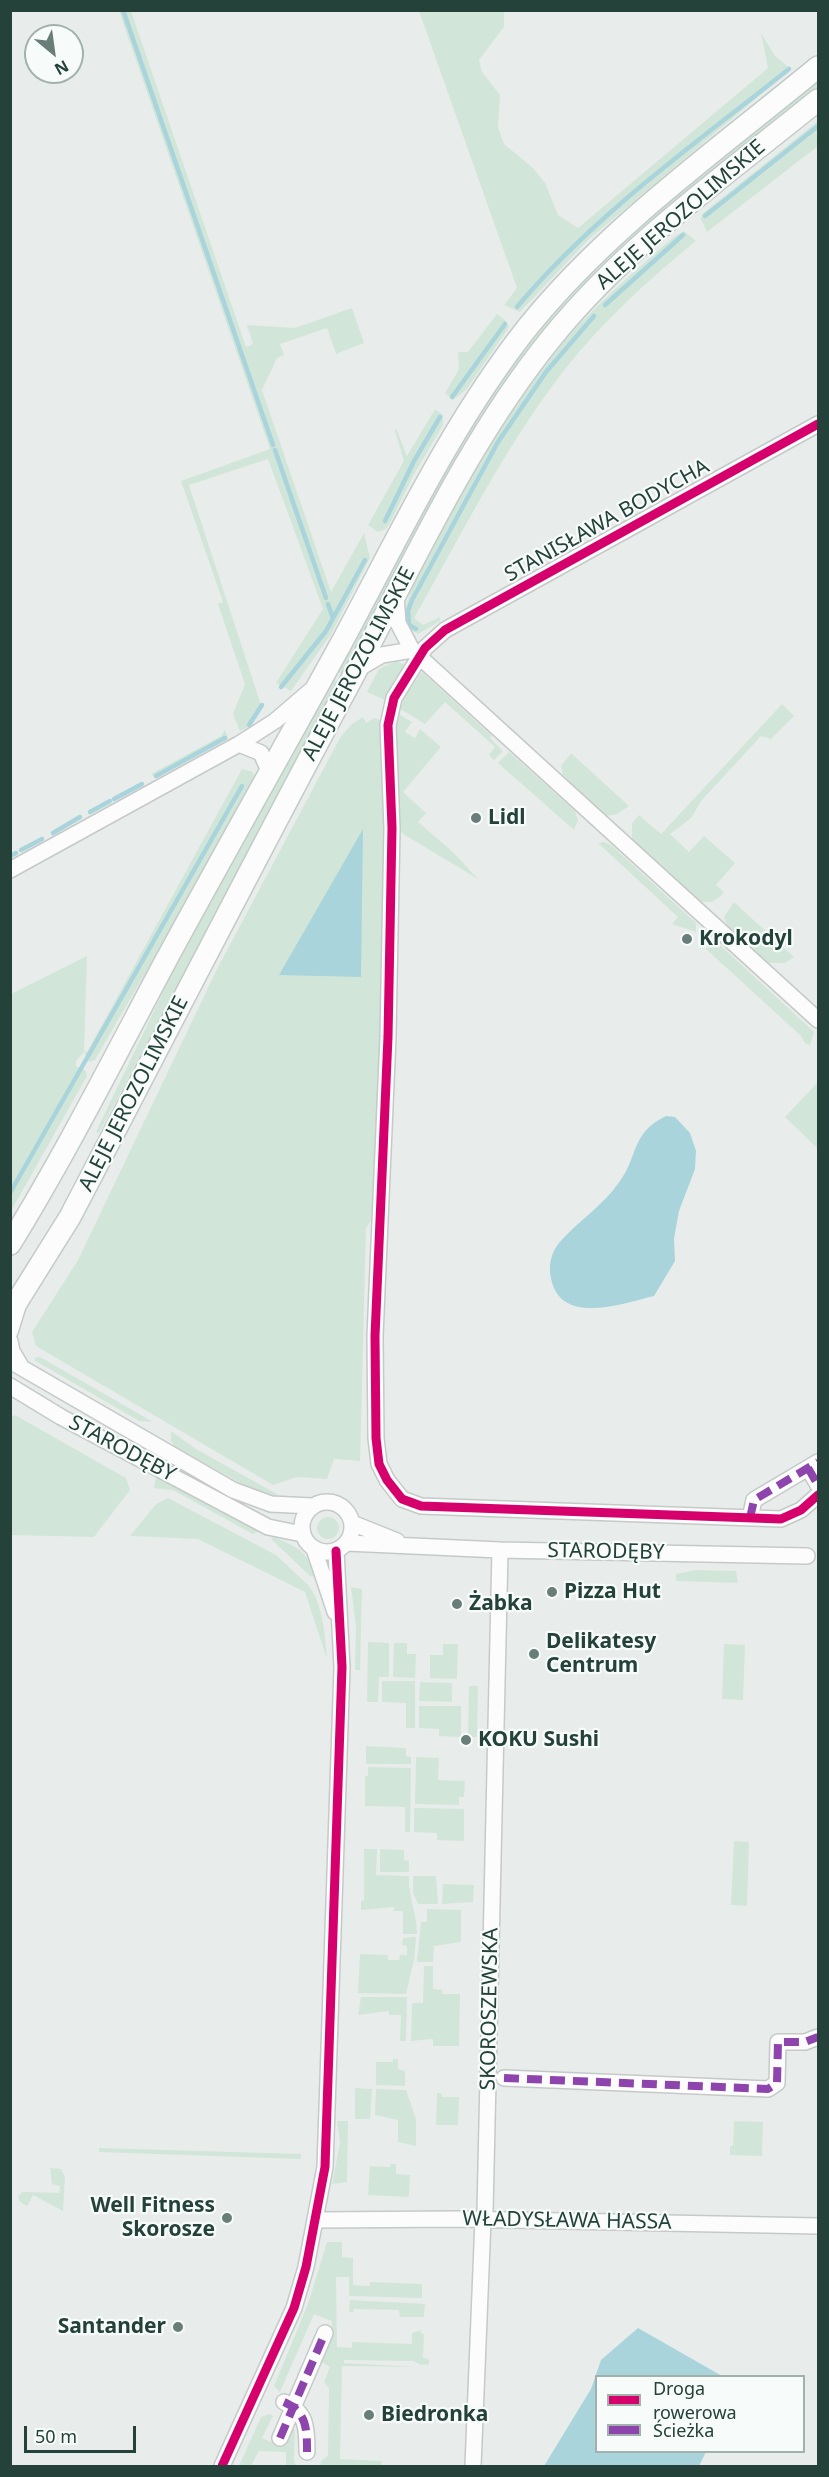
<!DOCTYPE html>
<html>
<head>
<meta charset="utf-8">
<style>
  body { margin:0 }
  #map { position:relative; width:829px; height:2477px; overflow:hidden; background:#e8edeb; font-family:"Noto Sans",sans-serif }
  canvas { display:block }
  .frame { position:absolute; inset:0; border:12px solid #24423a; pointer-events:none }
  .legend { position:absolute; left:595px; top:2375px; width:210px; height:78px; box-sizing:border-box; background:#f7fbf9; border:2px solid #a3b1ad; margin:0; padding:8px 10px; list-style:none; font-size:18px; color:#24423a }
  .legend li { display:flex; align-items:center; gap:12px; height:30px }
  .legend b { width:30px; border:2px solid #a3b1ad }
  .north { position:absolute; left:24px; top:24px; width:60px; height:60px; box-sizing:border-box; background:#f7fbf9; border:2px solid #a3b1ad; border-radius:50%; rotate:151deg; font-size:16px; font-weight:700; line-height:24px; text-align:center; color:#24423a }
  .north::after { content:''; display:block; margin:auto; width:21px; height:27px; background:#697e78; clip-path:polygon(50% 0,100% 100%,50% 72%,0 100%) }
  .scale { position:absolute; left:24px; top:2426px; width:112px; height:27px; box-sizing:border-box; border:3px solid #24423a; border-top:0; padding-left:8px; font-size:18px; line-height:21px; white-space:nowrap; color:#24423a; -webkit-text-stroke:4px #f7fbf9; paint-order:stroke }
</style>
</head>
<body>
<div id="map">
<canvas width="829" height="2477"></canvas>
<div class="frame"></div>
<ul class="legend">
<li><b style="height:8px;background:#d6006c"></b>Droga rowerowa</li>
<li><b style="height:8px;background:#8e44ad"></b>Ścieżka</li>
</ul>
<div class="north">N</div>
<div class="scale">50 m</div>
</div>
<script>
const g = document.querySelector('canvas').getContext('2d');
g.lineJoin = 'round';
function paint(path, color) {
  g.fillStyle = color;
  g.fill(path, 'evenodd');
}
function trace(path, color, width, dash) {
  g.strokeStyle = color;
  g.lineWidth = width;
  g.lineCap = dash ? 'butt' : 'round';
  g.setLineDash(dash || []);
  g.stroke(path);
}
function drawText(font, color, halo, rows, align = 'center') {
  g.font = font + ' "Noto Sans",sans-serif';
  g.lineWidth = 4.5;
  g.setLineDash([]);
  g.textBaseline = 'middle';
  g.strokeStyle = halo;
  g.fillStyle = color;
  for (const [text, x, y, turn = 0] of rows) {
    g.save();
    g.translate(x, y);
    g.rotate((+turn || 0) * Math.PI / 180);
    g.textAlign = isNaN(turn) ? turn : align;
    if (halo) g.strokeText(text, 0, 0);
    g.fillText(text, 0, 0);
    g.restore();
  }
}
paint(new Path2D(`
  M119,11h12l115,336 7,-3 -6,-19 48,3 57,-20 12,35 -28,11 -9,-26 -47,16 4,11 -7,3 -15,32 69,202 33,-59 6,25 -39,76 -40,57 -15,-8 47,-74 -55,-150 -79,26 72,220 -11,21 -10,5 -7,-17 12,-30 -27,-80 5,-2 -42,-121 89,-32z
  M419,11h85v16l-25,33 3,12 18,23 -2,32 6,17 29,24 12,15 13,32 20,13 190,-160 -7,-35 14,23 16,13 -203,171 -68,72 -16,-7 13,-17z
  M818,80v10l-132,107 -90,79 -253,399 -8,-5c65,-118 124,-246 211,-350 77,-93 179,-165 272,-240z
  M818,121v25l-111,86 -6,-13 1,-5z
  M684,231l12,10c-47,38 -93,80 -130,127 -60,76 -104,166 -152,250l9,7 17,-8v4l-22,13 -11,-6 -4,-14 9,-27c42,-77 80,-159 136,-227 38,-47 82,-85 127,-124z
  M497,314l8,6 4,7 -43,63 -13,10 -8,-7 14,-24 -1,-17h10z
  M435,409l8,6v10l-30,51 -23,47 -4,6 -8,3 -10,-7 36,-64 -9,-30 1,-3 11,28z
  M396,661l13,6 -22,34 -20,-9 12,-23z
  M422,672l70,64 -2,2 13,13 -9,9 -5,-5 6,-8 -50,-45 -20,22 -28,-17z
  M331,678l8,5 -240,450 -3,-1 78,-163z
  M782,704l12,12 -23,23 -10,-3 -59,64 -11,18 -21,16 19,18 15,-16 31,27 -19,22 8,7c-8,9 -13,12 -25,9l-67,-62v-16l7,-8 22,19z
  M395,712l17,10 -7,10 10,6 5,-9 21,18 -38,45 23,21 -8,9 35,30 25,27 -75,-45 -4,-6z
  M363,717l3,6 8,-5 7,2 4,21 1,86 -10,384 -10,18 -6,232 -26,-2 -7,20 -30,-2 -24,8 -237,-139 -4,-14 46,-72 139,-291 124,-233 11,-12z
  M225,730l3,8 -72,40 -5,-4 70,-38z
  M509,752l66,59 3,9 -4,10 -76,-67z
  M571,753l58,53 -12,8 -11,2 -43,-41 -2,-9z
  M242,769l11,3 2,8c-49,95 -107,186 -160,280l-6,2 -5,-10 -8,9v5l10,5 1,5 -76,135v-217l76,-38 -3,95 3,1z
  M604,842l7,3 85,78v9l-24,-8 6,-7 -80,-74z
  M734,902l60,55 -9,6h-16l-41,-35 -4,-11z
  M712,944h7l95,88 -4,13 -5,-2 -4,-7 -95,-87z
  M817,1083l1,1v65l-33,-32z
  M36,1357l6,1 111,64 -14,-1 -105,-61z
  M15,1415l111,63 4,12 -36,47 -83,-2 -1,-117z
  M171,1431l25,18 81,45 -1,2 -32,-11 -69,-38 -4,-6z
  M158,1477l102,53 -7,4 -80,-44 -19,-2 1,-8z
  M168,1498l108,57 31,29c16,17 18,52 20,75l-22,-67 -107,-53 -68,-3 26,-32z
  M317 1528a11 11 0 1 1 22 0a11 11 0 1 1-22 0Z
  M273,1536c25,13 32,11 43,41l-6,-1 -39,-37z
  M696,1570l40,1 2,12 -62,-2v-7z
  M351,1587l11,2 -2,81h-5l1,-44z
  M368,1642l21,1v34h-10l-1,25h-11z
  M394,1643h13v11h9l-1,24 -22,-1z
  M443,1644h15l-1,35 -27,-1v-23h13z
  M724,1644l21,1 -2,55 -21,-1z
  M382,1681h33v47h-9v-25l-24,-1z
  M420,1682l32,1v19l-33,-1z
  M469,1686h9l-1,51h-9z
  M419,1706h42v31l-22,-1v-7l-20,-1z
  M366,1746l40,2v8l5,1v7h-45z
  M416,1757l23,1 -1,22 27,1 -1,16h-5v8l-44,-1z
  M368,1767l43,1 -1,64h-5v-25l-40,-1v-30h3z
  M414,1808l50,1v32l-27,-1v-7l-23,-1z
  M734,1841l15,1 -2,64 -16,-1z
  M364,1849h13l-1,26 33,1c-1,20 8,37 8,58h-14v-23h-9v-4l-33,3v-9l3,-1z
  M380,1849l24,1v10l5,1v11h-29z
  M413,1876h23l2,28h-20l-5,-11z
  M443,1884l31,1 -1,17 -31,2z
  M427,1909l34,1v32l-27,4 -1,16h-16l4,-40h6z
  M416,1937l-2,23 -8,34 -48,-1 2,-39 28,1v5h11l1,-5h7v-9l-5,-1 1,-7z
  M424,1966h9v23l9,1v4h18l-1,52h-26v-7l-22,2 1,-38h11z
  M361,1997h46l-1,44h-6l1,-26h-12v-4l-31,4z
  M393,2059h5v10l7,2v15l-29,-1v-23h17z
  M355,2088l17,1 -2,30h-15z
  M376,2089l30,1 10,29v27l-18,-4v-22l-23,-5z
  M437,2093h4l1,4h17l-1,28h-22z
  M337,2121h11l-1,61 -15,2 8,-41z
  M734,2121l29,1 -1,34 -32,-1v-9h3z
  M99,2148l202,6v5l-202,-7z
  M391,2164h5v10l14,1 -1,22 -41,-2 2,-29 20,1z
  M50,2168l11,1 4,8 -2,34 -30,-16 -6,11 -7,-4 -2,-6 4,-4 37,1 1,-7 -8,-2z
  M327,2242h15v15l11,1v27l17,1v-4l52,2v14l-73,-2v-19h-13l1,70 15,1v-6l60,2v-11l9,-3v3l3,1 -1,24 6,1v5l-8,1 -8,-4 -69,-1v3l72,4 -74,-1 -2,93 42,2 -1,5h-61l2,-6 6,-4 1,-68 -5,-6 6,-15 -10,-6 12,-27v-13l-18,-7 -34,78 -6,-6 34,-82z
  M350,2300l75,4 -1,13h-24l-1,-7 -45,-1 -1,3h-4z
  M269,2414l4,2 -11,22 14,6 10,1 6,-18 3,3 -1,31 2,5h-10v-14l-27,-1 -8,15h-12l22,-49z`), '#d1e6d8');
paint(new Path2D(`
  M363,829l-2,148 -82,-2z
  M666,1116l9,1 15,16 6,18 -1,18 -16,42 -5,27 1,23 -21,35c-30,7 -94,31 -103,-18 -3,-12 0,-25 8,-35 19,-22 44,-37 61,-62 19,-27 11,-48 46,-65z
  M638,2328l84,48h-126v76h110l-7,14h-155l47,-77 10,-29z`), '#a9d4db');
trace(new Path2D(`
  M123,10l150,435
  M705,216l113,-90
  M605,305l78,-70
  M517,307c78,-93 178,-163 272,-238
  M452,397l53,-73
  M275,450l51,148
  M385,521l29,-60 26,-44
  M328,604l5,14
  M416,629l-7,-4 -1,-14 4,-11 86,-158 48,-70 48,-56
  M281,687l45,-56 39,-71
  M249,725l13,-20
  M156,776l69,-38
  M114,799l28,-15
  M90,812l20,-11
  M53,833l27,-16
  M21,850l21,-11
  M10,856l6,-3
  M10,1193l232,-407`), '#a9d4db', 4.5);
const minor = new Path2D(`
  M818,424l-373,206 -20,18 -31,50 -6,27 4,103 -4,209 -13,299 1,102 3,26 8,16 15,19 19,7 360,13 20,-9 17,-15
  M396,595l2,28 14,27 406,370
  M356,670l26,-15 30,-5
  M239,744l22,9 9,20
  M10,870l229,-126 36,-23 35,-30
  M10,1332l9,-29
  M10,1341l2,10 10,17
  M10,1361l223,129 38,14 41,2
  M10,1386l51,31 207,110 34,7
  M808,1468l10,17
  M302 1527a25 25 0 1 1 50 0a25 25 0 1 1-50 0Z
  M750,1518l4,-18 64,-38
  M352,1523l45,18
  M347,1543l153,7 307,6
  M314,1549l21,63
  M504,2078l264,11 9,-6 1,-41h27l13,-5
  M316,2220l145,-1 357,7
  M284,2402c23,10 23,27 23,50
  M280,2438l45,-105
  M222,2466l72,-158 12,-41 19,-100 17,-500 -6,-116
  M473,2466l10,-246 2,-9 15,-661`);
const secondary = new Path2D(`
  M10,1244c56,-91 104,-186 154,-280 59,-109 120,-216 179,-324 57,-106 109,-217 184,-312 81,-101 192,-179 291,-261
  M10,1313l60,-96c93,-178 184,-356 279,-533 63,-118 119,-244 204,-348 75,-92 174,-162 265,-236`);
trace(minor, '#c5cac8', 18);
trace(secondary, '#c3cbc8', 24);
trace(minor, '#fcfcfc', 15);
trace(secondary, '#fcfcfc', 21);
trace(new Path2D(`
  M808,1468l10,17
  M750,1518l4,-18 64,-38
  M504,2078l264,11 9,-6 1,-41h27l13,-5
  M284,2402c23,10 23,27 23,50
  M280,2438l45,-105`), '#8e44ad', 8, [15, 8]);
trace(new Path2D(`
  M818,424l-373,206 -20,18 -31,50 -6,27 4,103 -4,209 -13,299 1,102 3,26 8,16 15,19 19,7 360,13 20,-9 17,-15
  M222,2466l72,-158 12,-41 19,-100 17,-500 -6,-116`), '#d6006c', 9);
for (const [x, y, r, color] of [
  [476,818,6,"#697e78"],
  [687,939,6,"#697e78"],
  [552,1592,6,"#697e78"],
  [457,1604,6,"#697e78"],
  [534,1654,6,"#697e78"],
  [466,1740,6,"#697e78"],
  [227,2218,6,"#697e78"],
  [178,2327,6,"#697e78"],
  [369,2415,6,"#697e78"]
]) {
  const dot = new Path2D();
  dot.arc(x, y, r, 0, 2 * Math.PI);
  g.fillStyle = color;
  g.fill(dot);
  trace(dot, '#f7fbf9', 2);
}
drawText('21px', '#24423a', '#f7fbf9', [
  ["ALEJE JEROZOLIMSKIE",681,215,-41],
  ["STANISŁAWA BODYCHA",607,521,-29],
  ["ALEJE JEROZOLIMSKIE",359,664,-62],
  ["ALEJE JEROZOLIMSKIE",134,1094,-63],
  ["STARODĘBY",122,1449,28],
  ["STARODĘBY",606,1552,1],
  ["SKOROSZEWSKA",490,2009,-89],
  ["WŁADYSŁAWA HASSA",567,2221,1]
]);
drawText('bold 21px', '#24423a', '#f7fbf9', [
  ["Lidl",488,818],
  ["Krokodyl",699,939],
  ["Pizza Hut",564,1592],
  ["Żabka",469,1604],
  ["Delikatesy",546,1642],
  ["Centrum",546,1666],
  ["KOKU Sushi",478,1740],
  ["Well Fitness",215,2206,"right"],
  ["Skorosze",215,2230,"right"],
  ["Santander",166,2327,"right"],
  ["Biedronka",381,2415]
], 'left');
</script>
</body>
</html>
